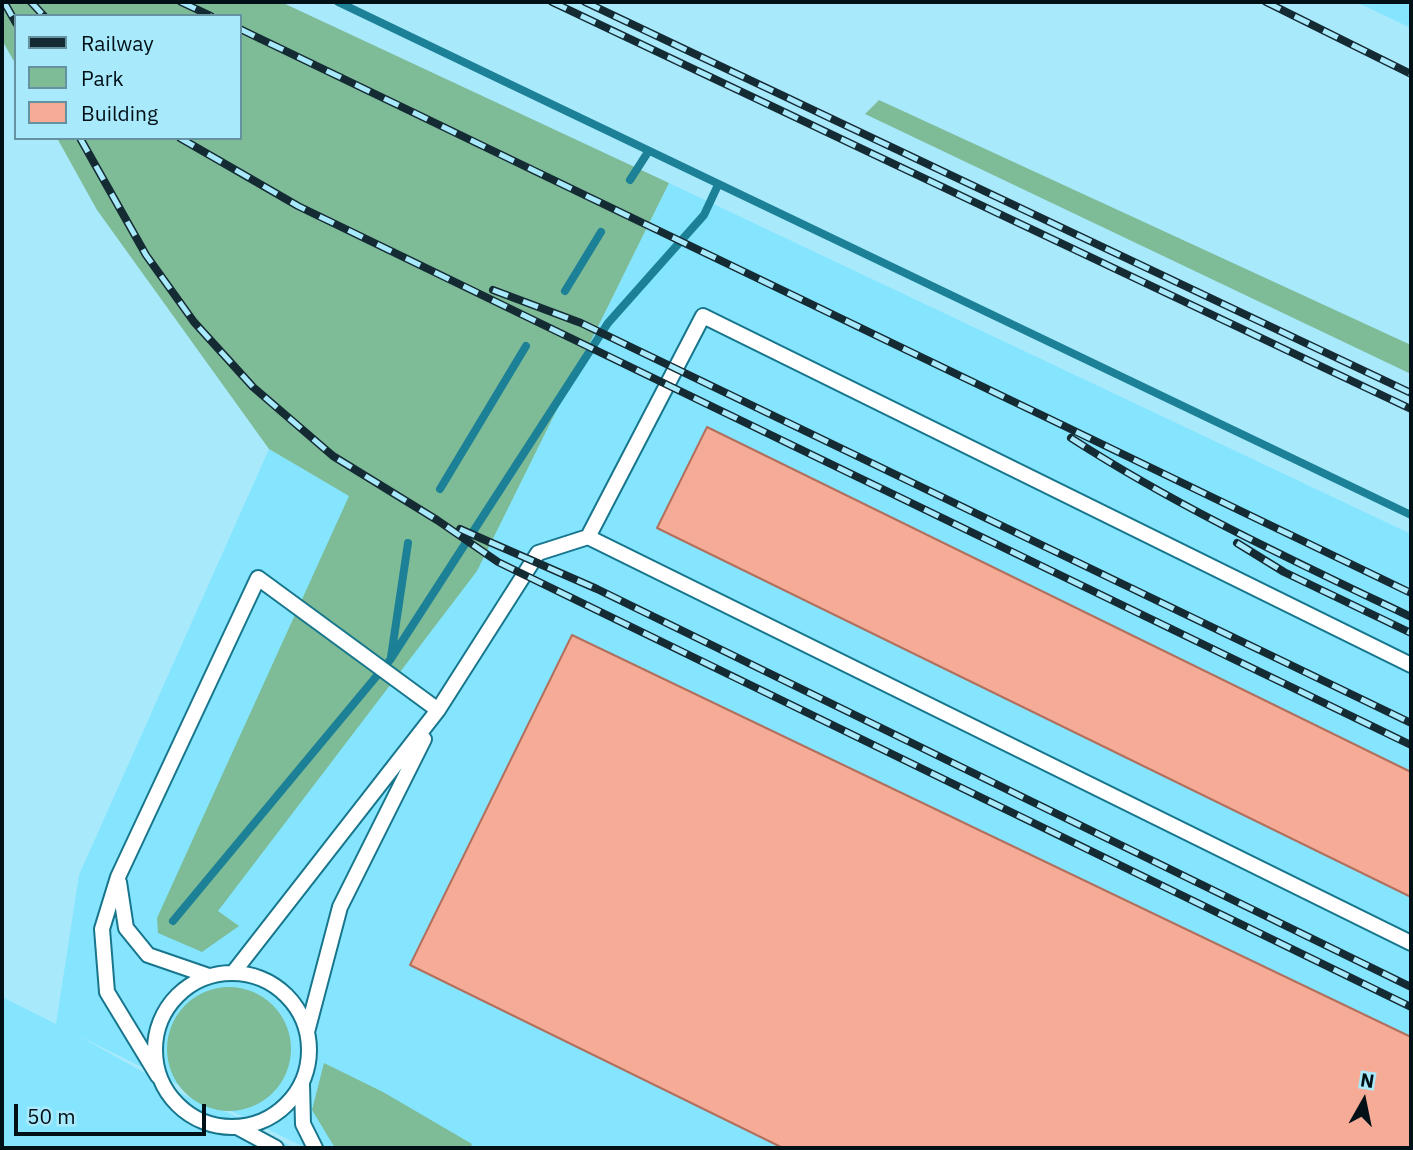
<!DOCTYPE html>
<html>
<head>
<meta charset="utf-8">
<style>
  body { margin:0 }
  #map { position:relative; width:1413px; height:1150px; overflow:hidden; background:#a8e9fc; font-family:"IBM Plex Sans",sans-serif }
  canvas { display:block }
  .frame { position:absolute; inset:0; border:4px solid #001017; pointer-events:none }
  .legend { position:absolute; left:14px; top:14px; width:228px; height:126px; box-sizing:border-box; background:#a8e9fc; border:2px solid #6592a0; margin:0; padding:9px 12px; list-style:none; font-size:21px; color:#001017 }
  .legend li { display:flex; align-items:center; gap:14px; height:35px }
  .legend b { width:35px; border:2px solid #6592a0 }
  .north { position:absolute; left:1329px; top:1066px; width:70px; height:70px; -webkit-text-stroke:5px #a8e9fc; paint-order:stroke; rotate:9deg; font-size:19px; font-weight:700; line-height:28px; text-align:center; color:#001017 }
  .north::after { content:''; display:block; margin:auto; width:24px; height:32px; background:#001017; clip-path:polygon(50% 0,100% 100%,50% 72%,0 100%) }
  .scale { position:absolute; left:14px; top:1104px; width:192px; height:32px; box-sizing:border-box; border:4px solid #001017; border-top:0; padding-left:9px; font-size:21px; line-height:24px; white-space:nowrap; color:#001017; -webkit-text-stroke:5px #a8e9fc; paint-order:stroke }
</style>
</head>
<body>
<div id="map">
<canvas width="1413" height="1150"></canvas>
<div class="frame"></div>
<ul class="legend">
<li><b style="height:9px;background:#152b34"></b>Railway</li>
<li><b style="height:19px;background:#7ebb97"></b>Park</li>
<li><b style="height:19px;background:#f5ab95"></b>Building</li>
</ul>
<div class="north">N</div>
<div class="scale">50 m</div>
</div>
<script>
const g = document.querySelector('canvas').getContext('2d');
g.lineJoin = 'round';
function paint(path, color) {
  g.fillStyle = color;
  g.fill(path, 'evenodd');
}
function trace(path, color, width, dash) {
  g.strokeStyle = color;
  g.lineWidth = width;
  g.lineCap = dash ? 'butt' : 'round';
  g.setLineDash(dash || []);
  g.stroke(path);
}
paint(new Path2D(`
  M1356,2h55v26z
  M669,183l742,351v614h-1105l-229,-113 111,62 41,16 65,35h-292v-151l54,27 23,-149 190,-426 208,121z`), '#85e5ff');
paint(new Path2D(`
  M2,2h279l388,181 -192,388 -259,340 21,15 -37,26 -44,-19 -1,-15 192,-422 -80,-47 -172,-239 -40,-72h183v-122h-224v49l-14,-25z
  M879,100l532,245v29l-546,-260z
  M167 1049a62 62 0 1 1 124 0a62 62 0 1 1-124 0Z
  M324,1063l59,29 89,52 -2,4h-135l-23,-38z`), '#7ebb97');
trace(new Path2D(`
  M338,2l1073,513
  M630,180l18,-28
  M565,291l36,-59
  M440,489l86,-143
  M391,657l17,-114
  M173,921l217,-261 218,-337 96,-108 14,-30`), '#1c8097', 8);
const building = new Path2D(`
  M707,427l704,345v125l-754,-369z
  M572,635l839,402v111h-628l-373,-183z`);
paint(building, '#f5ab95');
trace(building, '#b1705d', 2);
const lane = new Path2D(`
  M1411,665l-708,-349 -115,221 823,406
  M119,882l7,46 22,27 61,21
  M233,973l205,-263 100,-157 50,-16
  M155 1050a77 77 0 1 1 154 0a77 77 0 1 1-154 0Z
  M307,1032l33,-125 84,-168
  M158,1076l-51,-84 -5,-63 16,-52 140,-299 180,132
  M302,1084l1,40 12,24
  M239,1128l37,20`);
trace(lane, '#18768c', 18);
trace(lane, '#fff', 14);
const rail = new Path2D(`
  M4,2l12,21
  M31,2l13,14
  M181,2l30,14
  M552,2l859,407
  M585,2l826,391
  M1266,2l145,72
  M240,29l1171,564
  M80,138l66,117 48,67 59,65 80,69 104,64 61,42 913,445
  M180,138l118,68 1113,539
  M493,290l88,33 830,400
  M1071,438c110,71 223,123 340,179
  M460,529l137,60 814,398
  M1237,543l47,29 127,61`);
trace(rail, '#152b34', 8);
trace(rail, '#a8e9fc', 5, [16]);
</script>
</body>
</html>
